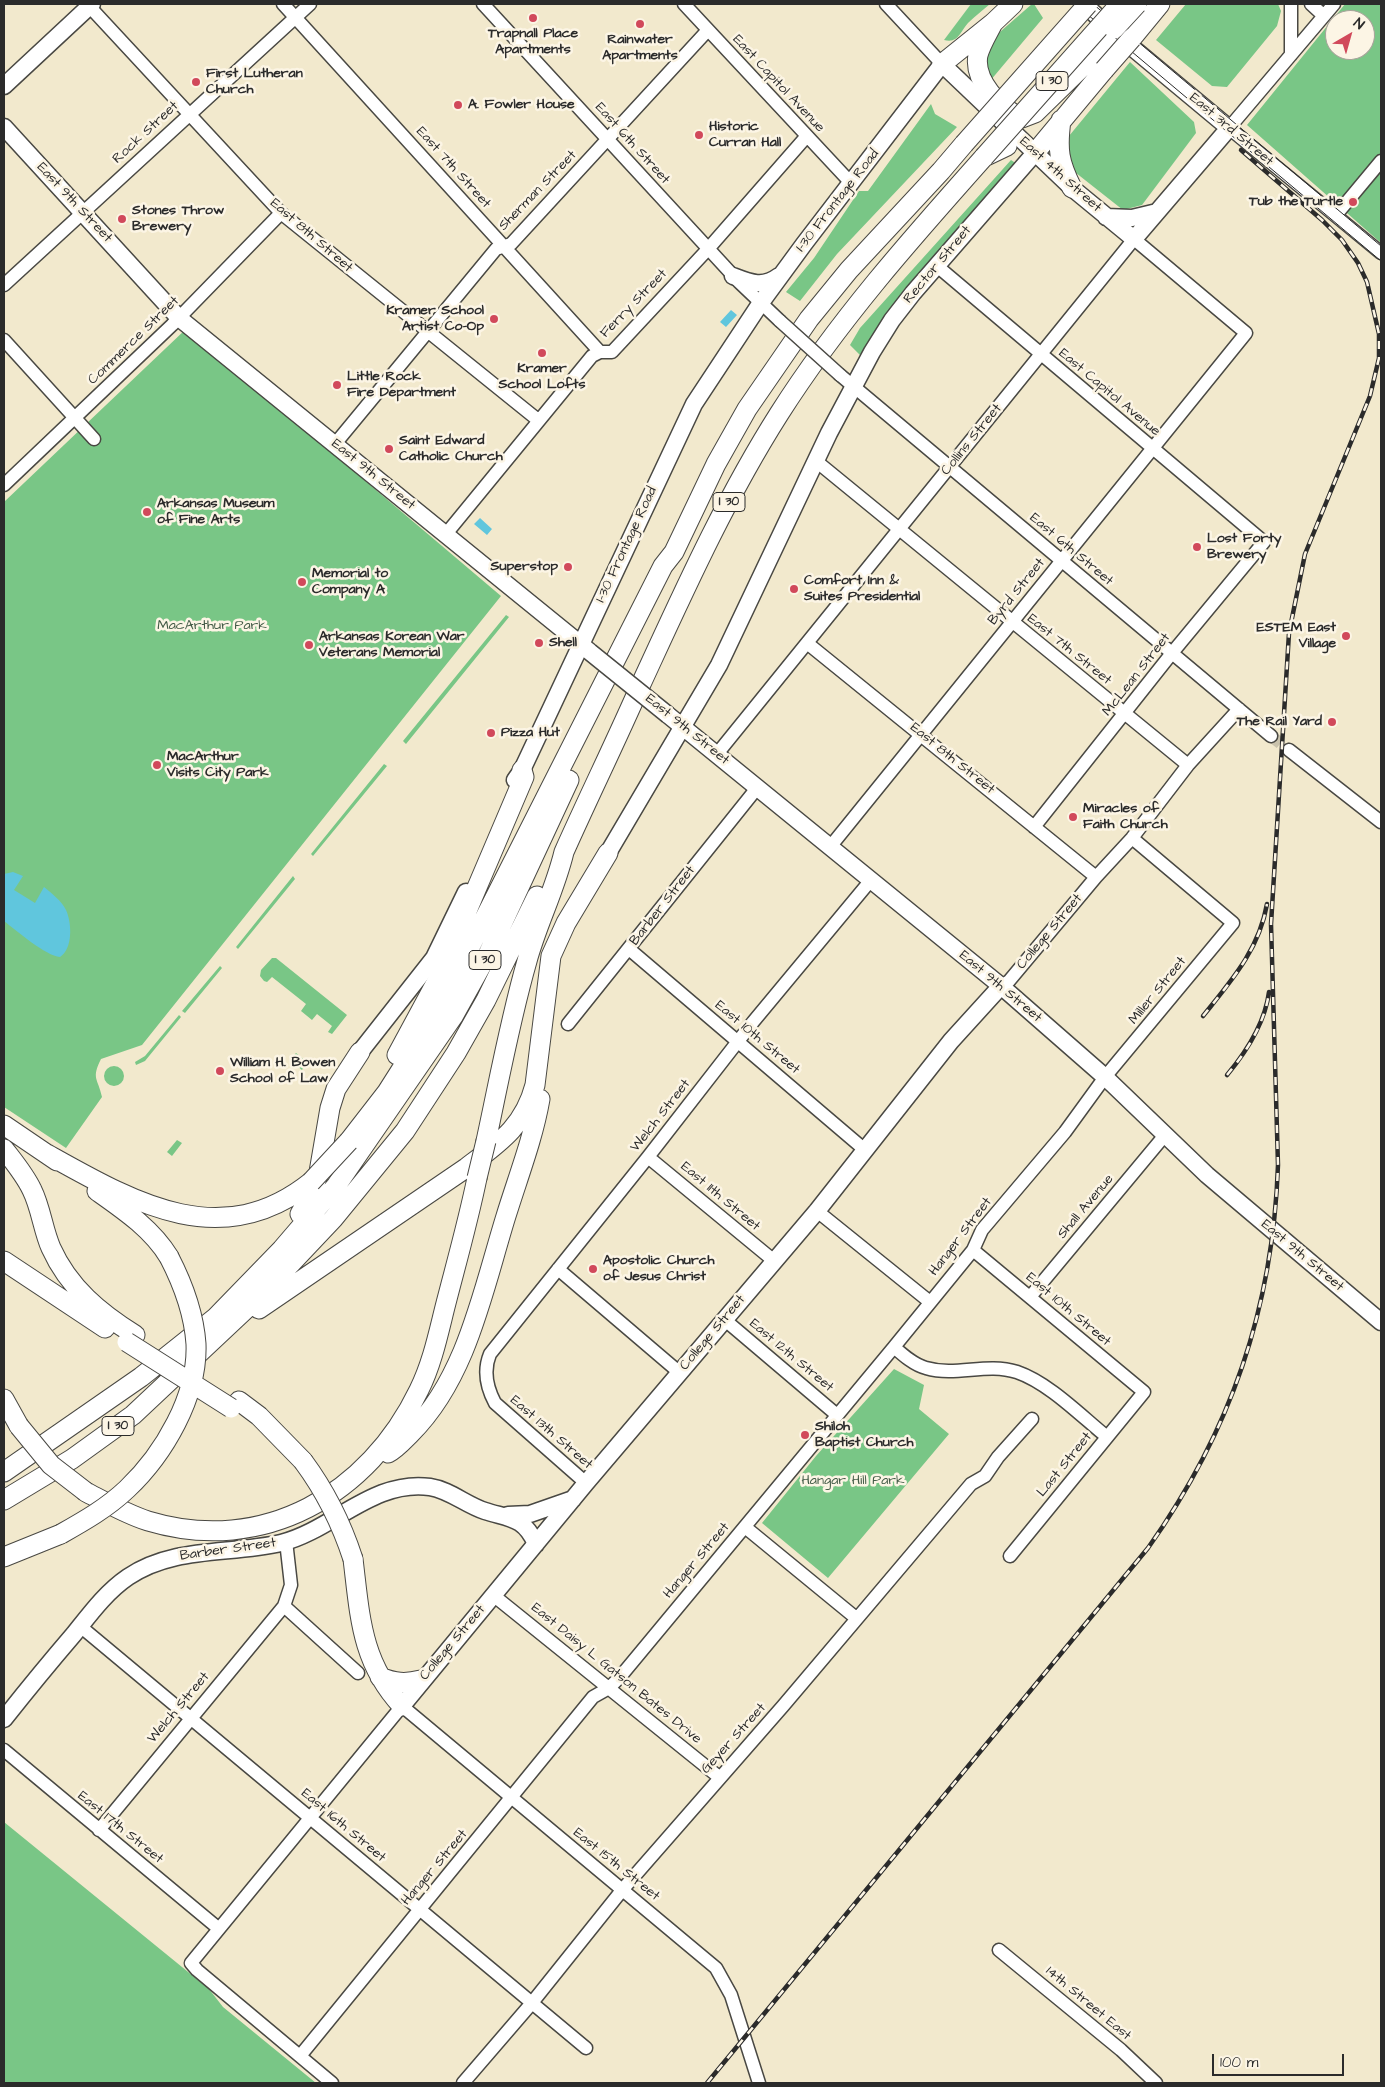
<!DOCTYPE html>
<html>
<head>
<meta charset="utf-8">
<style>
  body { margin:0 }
  #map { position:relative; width:1385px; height:2087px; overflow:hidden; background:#f2e9cd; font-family:"Architects Daughter",sans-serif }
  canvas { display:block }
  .frame { position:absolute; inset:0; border:5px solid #2b2b2b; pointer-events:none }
  .north { position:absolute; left:1325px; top:10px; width:50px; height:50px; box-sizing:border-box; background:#fcf5e5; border:1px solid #a8a49b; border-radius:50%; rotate:38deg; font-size:14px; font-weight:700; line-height:20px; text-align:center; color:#2b2b2b }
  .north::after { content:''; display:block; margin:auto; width:18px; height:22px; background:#d1495b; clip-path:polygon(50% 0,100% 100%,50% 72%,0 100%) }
  .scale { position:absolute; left:1212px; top:2054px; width:132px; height:22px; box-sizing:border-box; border:2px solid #2b2b2b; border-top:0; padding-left:6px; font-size:15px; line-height:18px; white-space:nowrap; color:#2b2b2b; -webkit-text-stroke:4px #fcf5e5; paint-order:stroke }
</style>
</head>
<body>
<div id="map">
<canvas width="1385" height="2087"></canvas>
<div class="frame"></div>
<div class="north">N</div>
<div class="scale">100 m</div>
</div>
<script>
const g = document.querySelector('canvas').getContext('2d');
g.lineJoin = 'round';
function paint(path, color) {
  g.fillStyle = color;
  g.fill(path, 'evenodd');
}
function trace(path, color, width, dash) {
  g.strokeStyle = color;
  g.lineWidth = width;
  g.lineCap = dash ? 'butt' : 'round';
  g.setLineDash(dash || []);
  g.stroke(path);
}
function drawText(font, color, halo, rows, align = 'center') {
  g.font = font + ' "Architects Daughter",sans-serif';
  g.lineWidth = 5;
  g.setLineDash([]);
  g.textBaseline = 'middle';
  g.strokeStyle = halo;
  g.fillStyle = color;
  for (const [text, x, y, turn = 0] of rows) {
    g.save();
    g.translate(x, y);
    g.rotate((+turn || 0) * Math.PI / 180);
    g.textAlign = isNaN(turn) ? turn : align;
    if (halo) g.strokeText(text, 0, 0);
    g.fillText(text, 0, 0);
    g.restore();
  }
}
paint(new Path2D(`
  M971,4h19c-7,6 -15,12 -22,19 -8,9 -10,21 -24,17z
  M1032,4h2l9,14 -53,63 -4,-2 -1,-34z
  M1186,4h92l3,7 -4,15 -50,61 -15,-1 -56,-46z
  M1345,4h36v239l-134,-118zM1335,20h30v30h-30z
  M1130,62l64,60 2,11 -54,72 -19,5 -52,-41 -4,-12 2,-21z
  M931,104l4,10 22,13 -120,127 -37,47 -14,-9 28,-34 45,-67h9z
  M1011,160l6,4 -156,192 -11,-11 10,-17z
  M186,329l315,267 -359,449 -41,14c-10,20 -3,19 1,38l-36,51 -62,-41v-605z
  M506,615l3,2 -103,127 -3,-3z
  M384,764l3,2 -74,90 -2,-2z
  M293,876l2,3 -57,70 -2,-2z
  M272,958h4l71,57 -15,19 -4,-2 4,-6 -15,-12 -5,6 -11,-9 5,-7 -34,-27 -5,5 -3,-1 -4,-5 1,-6z
  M220,966l2,2 -37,45 -3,-2z
  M179,1015l2,2 -36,44 -9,4 -1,-3 10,-6z
  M296,1053l11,9 -5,8 -12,-10z
  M104 1076a10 10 0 1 1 20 0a10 10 0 1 1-20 0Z
  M177,1140l5,3 -10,13 -5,-4z
  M894,1369l30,16 -5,24 30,25 -121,144 -66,-55 54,-67z
  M4,1822l205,167 14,18 93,76h-312z`), '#79c686');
paint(new Path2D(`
  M731,310l6,5 -11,12 -6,-5z
  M480,518l12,11 -5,6 -13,-11z
  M13,872l10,4 -9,14 21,13 9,-16c7,6 18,14 22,23 6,13 7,39 -6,47 -14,-1 -43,-26 -56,-36v-47z`), '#60c6dd');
trace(new Path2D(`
  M1271,736l18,14`), '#cac3ad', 12, [12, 6]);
const minor = new Path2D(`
  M283,4l317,348
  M483,4l256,278 41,39
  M684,4l167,179
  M886,4l56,60
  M1291,4v51
  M1311,4l13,12
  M1334,4l-105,124 152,125
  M89,6l192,207 257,207
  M1336,215l45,-54
  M937,266l327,276 -92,111 -138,174
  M4,285l306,-281
  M4,340l90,99
  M840,375l431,361
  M335,444l161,-195 15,-5 197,-214
  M816,461l372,304
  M4,485l168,-160 109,-112
  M446,534l146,-178 8,-4h12l96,-103 98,-112
  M807,643l289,234
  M1289,750l92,72
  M717,754l417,-515 112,94 -416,514
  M629,949l236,201
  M1001,986l8,-5 87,-104 36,-39 56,-73 51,-56
  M568,1024l189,-236
  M648,1157l125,103
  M817,1211l113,91
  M973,1250l171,142 -134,164
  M558,1269l122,104
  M1030,1297l135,-162
  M725,1320l112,95
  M894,1347c9,8 20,18 32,21 31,9 60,-6 91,4 32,11 64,44 90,65
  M586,1483l-91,-80c-8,-15 -12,-32 -5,-49l158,-197 105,-135 118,-142
  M745,1527l111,91
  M493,1595l226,182
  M284,1606l74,67
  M80,1626l506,422
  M4,1750l214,178
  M99,1830l185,-224 7,-21 -5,-44
  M999,1950l122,100 35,33
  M300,2056l293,-359 16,-9 11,-11 274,-330 79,-97 9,-20 83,-98 40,-55 128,-154 -101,-85
  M332,2083l-135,-113 -6,-7 211,-257 314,262 15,27 28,88
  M463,2083l68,-79 92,-115 160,-183 188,-222 14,-8 13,-19 34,-38`);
const major = new Path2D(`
  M4,86l88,-82
  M4,127l175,191 410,333
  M1106,217l26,1 25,-6
  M733,276c18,7 30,12 46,0
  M668,715l333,271 104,91 102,98 174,147
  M515,780l7,-10 172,-366 66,-100 44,-60 138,-180 130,124 62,51 95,-111 -113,-94 -32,-30
  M608,853l111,-188 110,-232 43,-81 20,-32 21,-27 121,-139
  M360,1052l74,-94 32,-66
  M508,1515l22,-1 43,-15
  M402,1706l184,-223 231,-272 134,-170 50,-55
  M4,1719c23,-29 46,-57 70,-85 16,-20 32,-42 54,-57 46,-31 101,-22 153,-34 52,-13 92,-64 149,-56 20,3 36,18 55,24 25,8 39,6 51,33`);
const highway = new Path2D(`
  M993,23c-5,10 -12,21 -15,32 -5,25 22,54 44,63l13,-5 81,-79
  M1132,38l28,-34
  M942,64l51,-41 20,-19
  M1061,120c-4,30 -2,42 11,68
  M1034,154l70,-84
  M397,1055l41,-76 86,-202 -2,-7
  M4,1125l53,36
  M349,1141l38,-49 47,-74 229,-452 11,-14 42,-88 31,-55 62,-90 40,-49 92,-99 23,-27
  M486,1141c13,-60 24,-121 41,-180 10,-37 28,-71 37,-109 25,-56 52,-111 77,-168 42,-91 84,-185 138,-270 59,-93 132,-175 205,-257l23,-11
  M4,1149c10,13 21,26 28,41 9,18 11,40 19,58 18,40 49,65 84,87
  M47,1154c86,48 174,100 264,28
  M97,1191c27,19 55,38 72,66
  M300,1214l11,-19 8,-23 11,-64 6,-19 24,-37
  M4,1261l101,67
  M259,1309l207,-141c33,-25 58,-41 69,-83l16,-129 15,-33 42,-70
  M4,1399l15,27
  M239,1401l20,15 44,45
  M388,1453c8,-4 16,-13 23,-20 56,-56 72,-143 95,-217 12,-39 27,-77 34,-117
  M4,1472l137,-95 74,-59 67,-69 54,-63 118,-171 35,-63 80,-172
  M86,1492c21,11 40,22 62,29 116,35 221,-27 271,-131 13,-26 19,-55 26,-83 11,-43 23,-85 32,-129
  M4,1500l68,-41 61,-44 131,-123 69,-73 72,-88 51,-78 30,-53 51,-104
  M4,1557l57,-23
  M353,1559c7,57 8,103 49,147
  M380,1677c15,6 25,7 41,3`);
trace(minor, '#494843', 15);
trace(major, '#494843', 19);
trace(highway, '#494843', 21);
trace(minor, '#fff', 12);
trace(major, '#fff', 16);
trace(highway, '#fff', 19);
trace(new Path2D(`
  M1075,4l306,257
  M1093,4l288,242`), '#2b2b2b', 1);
const rail = new Path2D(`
  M1203,1016c28,-35 56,-66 64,-112
  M1227,1075c20,-24 38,-52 42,-83
  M707,2083l441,-535c83,-117 125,-240 130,-383l-7,-241 18,-291 16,-79 65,-158 9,-38v-24l-12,-52 -9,-19 -16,-23 -20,-20 -81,-70`);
trace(rail, '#2b2b2b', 4.5);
trace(rail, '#fcf5e5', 2.5, [8]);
const minorBridge = new Path2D(`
  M780,321l60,54`);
const majorBridge = new Path2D(`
  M590,652l78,63`);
const highwayBridge = new Path2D(`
  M1114,29l23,-25
  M1104,70l28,-32
  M964,144l124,-140
  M984,157l136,-153
  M477,1178l9,-37
  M311,1182l38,-41
  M127,1342l104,66
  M19,1426l32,39 35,27
  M303,1461c23,31 38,61 50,98
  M61,1534c23,-13 46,-26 66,-45 37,-35 71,-93 69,-145 -2,-30 -13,-60 -27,-87`);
trace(minorBridge, '#494843', 15, []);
trace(majorBridge, '#494843', 19, []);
trace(highwayBridge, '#494843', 21, []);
trace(minorBridge, '#fff', 12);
trace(majorBridge, '#fff', 16);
trace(highwayBridge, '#fff', 19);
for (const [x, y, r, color] of [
  [533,18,5,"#d1495b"],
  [640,24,5,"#d1495b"],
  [196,82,5,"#d1495b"],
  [458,105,5,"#d1495b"],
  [699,135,5,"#d1495b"],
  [1353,202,5,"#d1495b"],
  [122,219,5,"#d1495b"],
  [494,319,5,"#d1495b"],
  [542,353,5,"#d1495b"],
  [337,385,5,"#d1495b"],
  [389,449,5,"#d1495b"],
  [147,512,5,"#d1495b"],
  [1197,547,5,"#d1495b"],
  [568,567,5,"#d1495b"],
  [302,582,5,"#d1495b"],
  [794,589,5,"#d1495b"],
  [1346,636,5,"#d1495b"],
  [539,643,5,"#d1495b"],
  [309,645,5,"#d1495b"],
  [1332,722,5,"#d1495b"],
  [491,733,5,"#d1495b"],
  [157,765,5,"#d1495b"],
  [1073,817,5,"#d1495b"],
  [220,1071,5,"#d1495b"],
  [593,1269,5,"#d1495b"],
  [805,1435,5,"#d1495b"]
]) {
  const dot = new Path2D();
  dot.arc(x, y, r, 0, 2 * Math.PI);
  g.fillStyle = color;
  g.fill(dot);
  trace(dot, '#fcf5e5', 2);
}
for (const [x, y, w] of [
  [1052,81,32],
  [729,502,32],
  [485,960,32],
  [118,1426,32]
]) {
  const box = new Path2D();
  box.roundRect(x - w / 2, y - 9.5, w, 19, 4);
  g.fillStyle = '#fcf5e5';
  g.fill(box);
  trace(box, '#2b2b2b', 1);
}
drawText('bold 12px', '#2b2b2b', null, [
  ["I 30",1052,81],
  ["I 30",729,502],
  ["I 30",485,960],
  ["I 30",118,1426]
]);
drawText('bold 14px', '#2b2b2b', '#fcf5e5', [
  ["Trapnall Place",533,34,"center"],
  ["Apartments",533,50,"center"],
  ["Rainwater",640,40,"center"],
  ["Apartments",640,56,"center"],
  ["First Lutheran",206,74],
  ["Church",206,90],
  ["A. Fowler House",468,105],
  ["Historic",709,127],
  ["Curran Hall",709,143],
  ["Tub the Turtle",1343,202,"right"],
  ["Stones Throw",132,211],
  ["Brewery",132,227],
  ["Kramer School",484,311,"right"],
  ["Artist Co-Op",484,327,"right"],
  ["Kramer",542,369,"center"],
  ["School Lofts",542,385,"center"],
  ["Little Rock",347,377],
  ["Fire Department",347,393],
  ["Saint Edward",399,441],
  ["Catholic Church",399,457],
  ["Arkansas Museum",157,504],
  ["of Fine Arts",157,520],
  ["Lost Forty",1207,539],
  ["Brewery",1207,555],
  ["Superstop",558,567,"right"],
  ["Memorial to",312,574],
  ["Company A",312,590],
  ["Comfort Inn &",804,581],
  ["Suites Presidential",804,597],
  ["ESTEM East",1336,628,"right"],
  ["Village",1336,644,"right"],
  ["Arkansas Korean War",319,637],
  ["Veterans Memorial",319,653],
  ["Shell",549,643],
  ["The Rail Yard",1322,722,"right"],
  ["Pizza Hut",501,733],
  ["MacArthur",167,757],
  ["Visits City Park",167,773],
  ["Miracles of",1083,809],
  ["Faith Church",1083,825],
  ["William H. Bowen",230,1063],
  ["School of Law",230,1079],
  ["Apostolic Church",603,1261],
  ["of Jesus Christ",603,1277],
  ["Shiloh",815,1427],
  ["Baptist Church",815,1443]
], 'left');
drawText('14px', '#2b2b2b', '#fcf5e5', [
  ["East Capitol Avenue",778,84,47],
  ["East 3rd Street",1231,130,40],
  ["Rock Street",146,133,-43],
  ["East 6th Street",632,144,48],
  ["East 7th Street",453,168,48],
  ["East 4th Street",1060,175,42],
  ["Sherman Street",538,191,-46],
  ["I-30 Frontage Road",838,201,-52],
  ["East 9th Street",74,203,47],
  ["East 8th Street",311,236,41],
  ["Rector Street",938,265,-50],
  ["Ferry Street",634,304,-46],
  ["Commerce Street",134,341,-44],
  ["East Capitol Avenue",1109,393,40],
  ["Collins Street",972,440,-51],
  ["East 9th Street",373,475,39],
  ["I-30 Frontage Road",627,545,-65],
  ["East 6th Street",1071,550,40],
  ["Byrd Street",1017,592,-51],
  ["East 7th Street",1069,650,39],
  ["McLean Street",1137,675,-52],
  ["East 9th Street",687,730,39],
  ["East 8th Street",952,759,39],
  ["Barber Street",663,906,-52],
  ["College Street",1050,932,-50],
  ["East 9th Street",1000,987,40],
  ["Miller Street",1158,991,-51],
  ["East 10th Street",757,1038,40],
  ["Welch Street",661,1116,-52],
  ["East 11th Street",720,1197,40],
  ["Shall Avenue",1086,1207,-50],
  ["Hanger Street",961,1237,-53],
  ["East 9th Street",1302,1256,40],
  ["East 10th Street",1068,1310,40],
  ["College Street",713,1333,-50],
  ["East 12th Street",791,1356,40],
  ["East 13th Street",551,1433,41],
  ["Last Street",1065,1465,-51],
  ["Barber Street",228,1550,-8],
  ["Hanger Street",697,1561,-50],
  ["College Street",453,1643,-50],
  ["East Daisy L Gatson Bates Drive",616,1674,39],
  ["Welch Street",179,1708,-50],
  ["Geyer Street",734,1739,-48],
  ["East 16th Street",343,1826,40],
  ["East 17th Street",120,1828,39],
  ["East 15th Street",616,1865,39],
  ["Hanger Street",435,1868,-50],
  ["14th Street East",1088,2004,40]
]);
drawText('14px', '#425a46', '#fcf5e5', [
  ["MacArthur Park",212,626],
  ["Hangar Hill Park",853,1481]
]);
</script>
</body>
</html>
